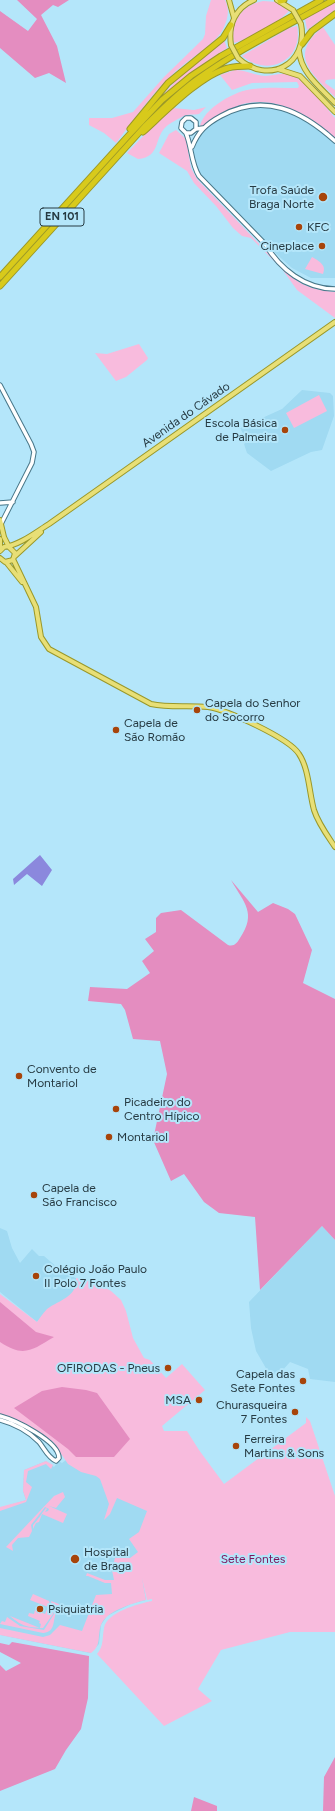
<!DOCTYPE html>
<html>
<head>
<meta charset="utf-8">
<style>
  body { margin:0 }
  canvas { display:block; background:#b4e6fa }
</style>
</head>
<body>
<canvas width="335" height="1811"></canvas>
<script>
const g = document.querySelector('canvas').getContext('2d');
g.lineJoin = 'round';
function paint(path, color) {
  g.fillStyle = color;
  g.fill(path, 'evenodd');
}
function trace(path, color, width, dash) {
  g.strokeStyle = color;
  g.lineWidth = width;
  g.lineCap = dash ? 'butt' : 'round';
  g.setLineDash(dash || []);
  g.stroke(path);
}
function drawText(font, color, halo, rows, align = 'center') {
  g.font = font + ' Figtree,sans-serif';
  g.lineWidth = 4;
  g.setLineDash([]);
  g.textBaseline = 'middle';
  g.strokeStyle = halo;
  g.fillStyle = color;
  for (const [text, x, y, turn = 0] of rows) {
    g.save();
    g.translate(x, y);
    g.rotate((+turn || 0) * Math.PI / 180);
    g.textAlign = isNaN(turn) ? turn : align;
    if (halo) g.strokeText(text, 0, 0);
    g.fillText(text, 0, 0);
    g.restore();
  }
}
paint(new Path2D(`
  M269,105l42,16 24,20v137h-24l-19,-10 -27,-24 -55,-55 -15,-20 -3,-21 11,-20 31,-19z
  M302,390l28,3 3,3 1,20 -12,34 -11,2 -40,19 -24,-18 -3,-9 3,-3 -7,-13 42,-19z
  M322,1226l13,14v142l-25,-3 -2,-10 -18,-7 -8,9 -1,4 -7,-1 -7,-4 -11,-19 -5,-23 -2,-26z
  M0,1228l7,3 5,17 8,15 12,-14 7,7h5l20,17 12,5 1,7 -2,5 -8,8 -19,11 -11,13 -37,-30z
  M66,1460l44,1 1,30 37,20 4,9 19,23 -19,12 -11,16 5,29 -15,4 -24,12 -6,9 -2,19 -9,9 -90,-18v-127l26,-8 -3,-9 1,-21 22,-9 8,6 5,-6 3,2z`), '#a0daf2');
paint(new Path2D(`
  M211,0h14c5,10 3,19 -2,29 -8,16 -36,31 -50,45 -22,20 -39,46 -57,69l-12,-10 -15,-8v-7h23l21,-6 31,-35 39,-38 2,-5 1,-18z
  M263,1l14,1 12,9c-11,12 -38,27 -55,32 -4,-22 8,-38 29,-42z
  M335,2v8l-28,20 -2,-11z
  M297,26c7,34 -29,52 -55,30l47,-28z
  M323,27l12,18v34l-9,1 -1,3 10,7v7c-24,-24 -47,-42 -12,-70z
  M224,40l3,8 -38,26 -45,41 41,-44z
  M235,70c11,0 19,5 30,6 8,0 15,-3 22,-2 20,4 35,29 48,44v20c-25,-22 -60,-44 -95,-33 -16,5 -27,17 -40,22 2,-18 36,-37 53,-38 15,-2 30,-1 45,-1l1,-2 -2,-4 -45,1 -20,7 -12,-15z
  M206,107l-7,7c-4,1 -8,0 -12,1 -3,0 -16,8 -19,10 -15,11 -6,32 -30,34l-11,-6 25,-26 21,-19 21,2z
  M176,130l10,9 5,29 6,11 92,96c14,12 28,15 46,17v26l-38,-28 -15,-21 -31,-31 -9,-2 -9,-8 -17,-22 -22,-23 -7,-12 -28,-18 10,-19z
  M312,257c7,4 15,8 11,17l-18,-5z
  M139,344l9,14 -1,2 -21,17 -10,4 -21,-28 12,1z
  M319,395l8,16 -33,17 -8,-15z
  M76,1278l23,6 12,7 10,9 5,11 7,27 11,20 6,2 16,18 16,-14 23,26 -43,36 2,5h23l12,19 25,34 82,-61v-6l4,4 25,75v136h-45l-69,18 -23,39 14,12 -48,25 -67,-72c7,-8 5,-16 7,-26 3,-16 34,-24 48,-27v-2l-5,1 -5,-22 4,22c-13,3 -40,11 -45,25 -4,11 1,20 -10,28l-91,-18v-7l43,9 7,-2 10,-10 22,6 14,-36 16,-1 -1,-11h-6l-17,-7h-2l1,-3 18,7h9l-2,-10 3,-12h15l8,-6 -9,-13 10,-7 8,-21 -30,-13 -7,16 -6,6 5,-16 -9,-25 -4,-3 -15,-4 -13,-8 -15,-22 -20,-14 -21,-10 -12,-3v-121l37,28c3,-4 6,-9 10,-13 12,-9 31,-12 29,-31z
  M46,1461l7,4 -2,4 -5,-5 -18,7 -2,11 6,5 -6,15 -26,9v-4l26,-7 -3,-9 1,-21z
  M63,1492l2,5 -9,11 -7,-2 18,8 -4,9 -21,-9 -3,8 -3,1 -3,6v-4c5,-5 8,-11 13,-17l1,1 -2,3 3,-1 1,-2 -4,-2 -14,18 1,6 -3,6 -11,1 -6,7 1,6 -7,-4 48,-51z
  M33,1594l16,7 4,13 -10,14c-16,-1 -20,-1 -33,-12l30,12 1,-4 -2,-1 1,-2 -12,-5 1,-3 5,1 1,-4 10,4 3,-7 -18,-7z
  M51,1601l8,3c0,5 -3,7 -4,12 -2,8 -1,16 -12,17l-43,-9 2,-3 3,1 2,-5 13,9 24,4 10,-16z`), '#f8bbdd');
paint(new Path2D(`
  M17,0h52l-11,7 -5,-2 -12,10 16,31 9,37 -17,-10 -14,5 -35,-30v-37l28,20 9,-12z
  M231,880l27,32 15,-9 15,6 7,5 17,36 -9,33 32,16v241l-13,-14 -62,64 -5,-73 -36,-4 -15,-11 -20,-28 -13,7 -18,-41 14,-66 -7,-33 -27,-2 -8,-29 -4,-6 -33,-3 2,-14 37,2 23,-16 -8,-12 12,-10 -9,-12 11,-7v-14l5,-5 20,-3 47,35c6,2 9,-2 12,-7 17,-25 4,-35 -9,-58z
  M0,1302l36,30 18,5c-22,13 -30,21 -54,5z
  M62,1387l24,3 11,3 33,46 -16,18h-38l-8,-8 -54,-41 28,-17z
  M12,1642l77,14 -1,42 -7,31 -15,21 -11,19 -55,22v-126l6,6 15,-8 -21,-11v-9l9,2z
  M335,1757v54h-12l1,-34z
  M194,1797l23,9v5h-26z`), '#e48dc0');
paint(new Path2D(`
  M40,855l12,15 -10,16 -15,-12 -13,11 -1,-6z`), '#8b88dd');
const minor = new Path2D(`
  M196,129v-7l-5,-4h-5l-4,4 -1,6 5,5h5l5,-4 7,-1
  M186,133c6,15 5,30 13,43l66,68c15,25 40,45 70,45
  M192,147c6,-15 14,-23 29,-31 43,-24 81,-5 114,25
  M0,385l31,59 3,8 -2,11 -31,61
  M0,503l13,-1
  M0,1416c15,4 59,25 59,42l-3,3c-8,-3 -12,-13 -17,-19 -11,-11 -24,-18 -39,-22`);
const major = new Path2D(`
  M229,0l5,18
  M277,0l16,10
  M231,45c-3,-20 4,-37 23,-45
  M299,51c2,22 21,36 36,52
  M238,58c30,28 71,6 63,-34
  M278,69l22,7 35,36
  M0,520l4,17 5,10
  M0,539v11
  M0,551l4,-4c16,-2 32,-15 45,-23l286,-202
  M15,556l26,-24
  M0,558l5,4 8,-2 2,-7 -6,-6
  M13,559l23,48 5,30 8,12 102,55c19,4 38,1 57,3 19,3 81,31 91,47 10,15 10,38 15,56 4,13 13,25 21,37
  M6,562l16,20`);
const highway = new Path2D(`
  M280,1l4,-1
  M302,44l10,-13 23,-17
  M130,129l38,-46 55,-45 8,-13
  M143,132c21,-19 58,-57 85,-64 7,-2 15,-2 22,-2
  M0,277l129,-142 33,-35 29,-24 30,-20 100,-56
  M0,286l146,-161c16,-16 32,-32 50,-45 43,-31 91,-54 137,-80`);
trace(minor, '#487789', 5.5);
trace(major, '#9a9829', 6);
trace(highway, '#9a9829', 7);
trace(minor, '#fff', 3.5);
trace(major, '#e8df76', 4);
trace(highway, '#d8ca1b', 5);
const majorBridge = new Path2D(`
  M293,10l8,14
  M231,45l7,13`);
trace(majorBridge, '#9a9829', 6, []);
trace(majorBridge, '#e8df76', 4);
for (const [x, y, r, color] of [
  [323,197,5,"#a7440a"],
  [299,227,4,"#a7440a"],
  [322,246,4,"#a7440a"],
  [285,430,4,"#a7440a"],
  [197,710,4,"#a7440a"],
  [116,730,4,"#a7440a"],
  [19,1076,4,"#a7440a"],
  [116,1109,4,"#a7440a"],
  [109,1137,4,"#a7440a"],
  [34,1195,4,"#a7440a"],
  [36,1276,4,"#a7440a"],
  [168,1368,4,"#a7440a"],
  [303,1381,4,"#a7440a"],
  [199,1400,4,"#a7440a"],
  [295,1412,4,"#a7440a"],
  [236,1446,4,"#a7440a"],
  [75,1559,5,"#a7440a"],
  [40,1609,4,"#a7440a"]
]) {
  const dot = new Path2D();
  dot.arc(x, y, r, 0, 2 * Math.PI);
  g.fillStyle = color;
  g.fill(dot);
  trace(dot, '#b4e6fa', 1.5);
}
for (const [x, y, w] of [
  [62,217,44]
]) {
  const box = new Path2D();
  box.roundRect(x - w / 2, y - 9, w, 18, 3);
  g.fillStyle = '#b4e6fa';
  g.fill(box);
  trace(box, '#263a42', 1);
}
drawText('bold 11px', '#263a42', null, [
  ["EN 101",62,217]
]);
drawText('12px', '#263a42', '#b4e6fa', [
  ["Trofa Saúde",314,190,"right"],
  ["Braga Norte",314,204,"right"],
  ["KFC",307,227],
  ["Cineplace",314,246,"right"],
  ["Escola Básica",277,423,"right"],
  ["de Palmeira",277,437,"right"],
  ["Capela do Senhor",205,703],
  ["do Socorro",205,717],
  ["Capela de",124,723],
  ["São Romão",124,737],
  ["Convento de",27,1069],
  ["Montariol",27,1083],
  ["Picadeiro do",124,1102],
  ["Centro Hípico",124,1116],
  ["Montariol",117,1137],
  ["Capela de",42,1188],
  ["São Francisco",42,1202],
  ["Colégio João Paulo",44,1269],
  ["II Polo 7 Fontes",44,1283],
  ["OFIRODAS - Pneus",160,1368,"right"],
  ["Capela das",295,1374,"right"],
  ["Sete Fontes",295,1388,"right"],
  ["MSA",191,1400,"right"],
  ["Churasqueira",287,1405,"right"],
  ["7 Fontes",287,1419,"right"],
  ["Ferreira",244,1439],
  ["Martins & Sons",244,1453],
  ["Hospital",84,1552],
  ["de Braga",84,1566],
  ["Psiquiatria",48,1609]
], 'left');
drawText('12px', '#263a42', '#b4e6fa', [
  ["Avenida do Cávado",186,415,-35]
]);
drawText('12px', '#7c155c', '#b4e6fa', [
  ["Sete Fontes",253,1559]
]);
</script>
</body>
</html>
